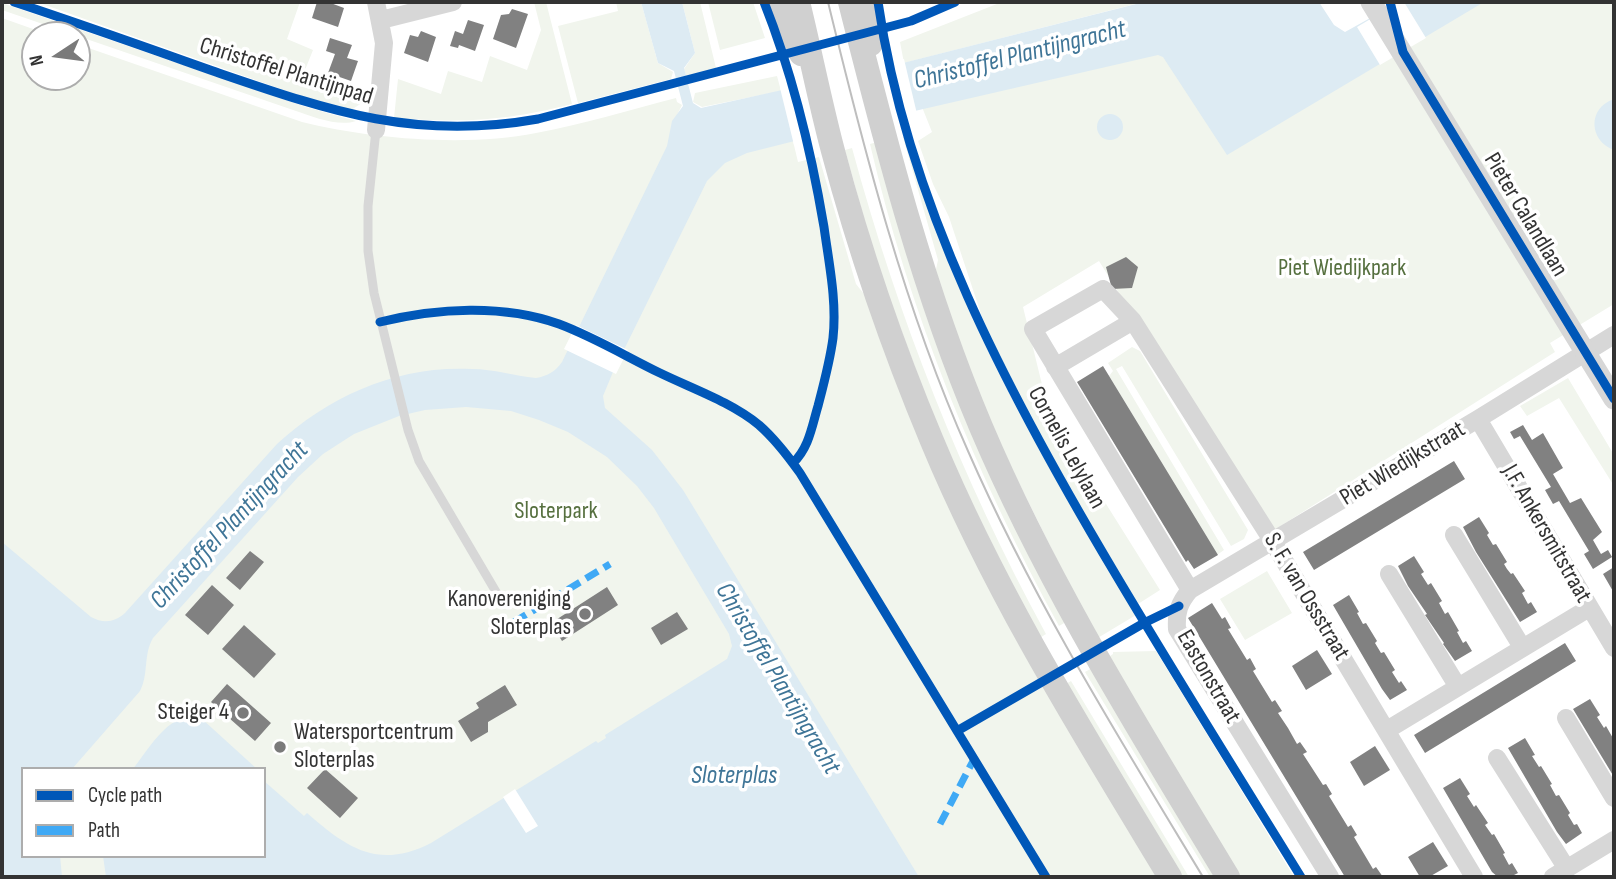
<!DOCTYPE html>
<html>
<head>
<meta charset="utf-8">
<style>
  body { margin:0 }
  #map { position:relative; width:1616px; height:879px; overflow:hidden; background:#fff; font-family:"Sofia Sans Condensed",sans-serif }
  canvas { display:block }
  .frame { position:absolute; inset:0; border:4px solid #333; pointer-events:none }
  .legend { position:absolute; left:21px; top:767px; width:245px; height:91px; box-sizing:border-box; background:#fff; border:2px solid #adadad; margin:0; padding:9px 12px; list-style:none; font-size:21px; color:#333 }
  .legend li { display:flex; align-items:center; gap:14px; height:35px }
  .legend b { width:35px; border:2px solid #adadad }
  .north { position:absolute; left:21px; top:21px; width:70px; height:70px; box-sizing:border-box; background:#fff; border:2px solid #adadad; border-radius:50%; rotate:257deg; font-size:19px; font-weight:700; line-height:28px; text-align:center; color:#333 }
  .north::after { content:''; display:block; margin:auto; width:24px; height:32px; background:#7a7a7a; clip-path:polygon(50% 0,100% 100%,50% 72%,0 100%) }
</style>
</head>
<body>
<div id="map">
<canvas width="1616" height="879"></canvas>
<div class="frame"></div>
<ul class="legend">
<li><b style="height:9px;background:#0057b8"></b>Cycle path</li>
<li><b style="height:9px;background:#3fa9f5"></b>Path</li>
</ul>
<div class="north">N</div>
</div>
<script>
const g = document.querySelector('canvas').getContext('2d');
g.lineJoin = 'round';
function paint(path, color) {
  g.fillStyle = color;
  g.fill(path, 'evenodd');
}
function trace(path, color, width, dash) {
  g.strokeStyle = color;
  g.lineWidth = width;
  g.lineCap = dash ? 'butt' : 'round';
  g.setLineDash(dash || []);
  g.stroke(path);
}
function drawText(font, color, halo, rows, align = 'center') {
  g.font = font + ' "Sofia Sans Condensed",sans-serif';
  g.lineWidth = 7;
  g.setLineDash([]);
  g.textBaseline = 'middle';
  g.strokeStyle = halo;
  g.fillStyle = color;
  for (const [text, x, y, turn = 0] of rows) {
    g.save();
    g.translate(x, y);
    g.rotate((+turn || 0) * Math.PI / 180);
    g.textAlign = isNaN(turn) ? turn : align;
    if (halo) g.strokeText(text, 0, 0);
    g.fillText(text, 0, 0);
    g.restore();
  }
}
paint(new Path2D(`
  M37,2h263l-13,37 26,11 -10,25 62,26 -14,9 -45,-12z
  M534,2h12l26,102c-66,17 -110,19 -178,14l4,-39 43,15 7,-23 34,11 8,-26 37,14 14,-40z
  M616,2h25l17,61 15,9 -2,7 -93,24 -20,-77 60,-15z
  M682,2h18l16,66 -30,8 -2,-7 11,-16z
  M708,2h45l12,36 -45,12z
  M1002,2h141l-239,61 -4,-21z
  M1472,2h142v302l-64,39 5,9 -287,182 -169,-273 -76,46 26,106 111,177 -22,14 -69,-116 -52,-95 -35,-76 -33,-100 -16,-33 -15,-43 14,-9 -10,-25 254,-60 81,73z
  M2,3l304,104 50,14c-17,6 -43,-4 -60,-10l-294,-101z
  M2,18l48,17h-15v42h42v-33l225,78c69,17 164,25 234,11 47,-9 94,-23 140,-35l1,4 5,3 -8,16 119,20 5,21 21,-5 37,127 12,15 289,578h-1155l21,-21h241v-87h-235l-27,-171z
  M777,76l4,15 -79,16 -9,-5 2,-9z
  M905,136c48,172 139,327 231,479l-40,24 -109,-221 -52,-144 3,-14 -35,-123z
  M877,142l189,480 -7,4c-83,-151 -150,-314 -189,-482z
  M852,148c47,173 109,329 194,486l-8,5 -93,-191 -68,-183 -32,-115z
  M1132,347l8,4 108,179 -4,9 -13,7 -109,-180 -6,3 108,181 -7,5 -108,-179 4,-5 -5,-8z
  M1568,378l46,77v31l-55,-88 -32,18 -7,-10z
  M1267,571l25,42 -47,27 -25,-41z
  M1156,651l138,226h-56l-131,-219 6,-4v-2z
  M1092,668l125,209h-7l-125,-205z
  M1071,681l118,196h-10l-115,-192z`), '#f1f5ed');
paint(new Path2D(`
  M641,2h41l13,51 -11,15 9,35 8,5 194,-43 249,-63h175l15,23 11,7 54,-30h85l-257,153 -64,-98 -5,-2 -252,58 -159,40 -22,10 -18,18 -94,191 -10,24 2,12 47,42 31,40 236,387h-813l-3,-21h161v-75l40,35 3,-3c40,35 71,57 124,30l165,-102 2,2 8,-5 -1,-3 122,-76 5,-13 -3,-12 -75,-126 -17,-22 -30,-29 -39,-25 -29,-12 -28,-9 -45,-4 -41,3 -26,6 -45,18 -31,20 -25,23 -145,161c-10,17 -4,36 -13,53l-68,78h-49v87h37l2,21h-60v-335l89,75c13,7 24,5 34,-4l152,-169c53,-49 122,-79 195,-75 22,0 42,7 64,9 11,-2 19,-6 26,-16l105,-216 5,-25 11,-15 -9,-35 -16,-8z
  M1614,99v51c-25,-9 -27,-42 0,-51z
  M1097 127a13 13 0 1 1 26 0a13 13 0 1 1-26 0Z
  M188,716l14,3 55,50h-124c15,-19 30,-47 55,-53z`), '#ddebf3');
paint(new Path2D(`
  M1399,2h5l22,36 -46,27 -23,-38z
  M904,59l13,55 -123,31 -14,-57z
  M576,325l52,25 -12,24 -52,-25z
  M515,789l23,37 -12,7 -23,-36z`), '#fff');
paint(new Path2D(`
  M317,2h11l16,6 -6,19 -26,-9z
  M512,9l16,5 -12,34 -23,-9 8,-24 8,-1z
  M468,20l16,5 -9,26 -16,-6 -1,3 -8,-2 5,-15 8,3z
  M421,31l15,6 -8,25 -24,-9 6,-18 8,2z
  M330,38l22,7 -5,13 11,3 -7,20 -23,-8 7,-19 -9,-3z
  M1126,257l12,10 -6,21 -20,1 -6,-22z
  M1103,366l115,189 -24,14 -6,-9 -2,2 -109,-180z
  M1523,425l9,15 11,-7 20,35 -10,6 17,29 11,-5 21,34 -9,8 8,14 7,-4 4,7 -19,12 -9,-15 5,-3 -30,-50 -6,3 -8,-14 6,-3 -31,-51 -6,3 -4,-7z
  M1454,461l11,18 -151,91 -11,-18z
  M1479,517l10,16 -2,2 6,10 3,-1 11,18 -3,2 3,5 4,5 2,-1 12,18 -3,2 6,11 3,-2 6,10 -17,10 -44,-70 -13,-25z
  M250,551l14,11 -24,28 -14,-12z
  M1414,556l10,16 -3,2 7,11 3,-2 11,18 -3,2 6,11 3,-2 11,19 -2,1 6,11 3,-2 6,10 -17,10 -12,-17 1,-1 -19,-28 2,-1 -19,-28 -10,-20z
  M1614,567v26l-11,-19z
  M212,585l22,20 -26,30 -23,-20z
  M607,587l11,18 -56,36 -11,-18z
  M1349,595l10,17 -2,1 6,11 3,-1 11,18 -2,2 6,10 3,-1 11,18 -3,2 7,11 2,-2 6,9 -17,10 -8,-11 -49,-84z
  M1212,603l10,16 3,-2 6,11 -3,1 19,31 3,-2 6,11 -3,2 19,31 3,-2 7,11 -4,2 10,15 9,16 3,-2 7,10 -4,2 20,31 3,-1 6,10 -3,2 19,31 3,-2 6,10 -3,2 19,32 3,-2 7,10h-38l-157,-259z
  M677,612l11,17 -27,16 -10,-17z
  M244,625l32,29 -22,24 -32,-29z
  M1565,643l11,18 -151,92 -11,-18z
  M1317,650l15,24 -26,16 -14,-24z
  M227,684l44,39 -16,18 -44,-39z
  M505,685l12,20 -29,17v10l-17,10 -13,-21 21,-13 -3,-5z
  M1590,699l10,16 -3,2 7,11 2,-2 8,14v37l-41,-68z
  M1525,738l10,17 -3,1 7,11 2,-1 11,18 -2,1 6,11 3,-1 11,18 -2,2 6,10 3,-1 5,9 -16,11 -9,-12 -49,-84z
  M1375,746l15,24 -26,16 -14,-24z
  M325,769l33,29 -18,20 -33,-30z
  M1460,778l10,16 -3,2 7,11 2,-2 12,18 -3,2 7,10 2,-1 11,19 -2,1 6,11 3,-2 6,10 -8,4h-12l-6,-5 -49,-84z
  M1433,842l15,24 -19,11h-9l-12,-20z`), '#818181');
trace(new Path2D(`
  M376,130l-8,76v45l6,42 34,137 11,31 83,141`), '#d7d7d7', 9);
trace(new Path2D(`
  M381,20l72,-18
  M376,130l8,-87 -8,-41
  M1055,367l78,-46
  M1478,419l136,229
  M1454,535l68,112
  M1389,574l69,113
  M1190,590l288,-171 136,-84
  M1566,718l48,80
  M1387,730l202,-122
  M1497,758l70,111
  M1330,877l-153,-248c-1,-17 2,-26 13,-39l-157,-261 70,-40 30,32 140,221 201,335
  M1553,877l61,-37`), '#d7d7d7', 18);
trace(new Path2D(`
  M1371,2l243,397`), '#d7d7d7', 21);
trace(new Path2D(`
  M775,2l26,52
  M798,2c12,49 22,100 35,149 26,98 60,197 99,290 64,154 152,294 238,436
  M850,2c36,143 73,288 131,425 67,158 159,304 247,450
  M868,2l3,42`), '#d0d0d0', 24);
trace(new Path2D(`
  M828,2c37,152 76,305 140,449 65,149 151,287 235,426`), '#bebebe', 2);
trace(new Path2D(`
  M514,622l96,-58
  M940,824l34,-65`), '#3fa9f5', 7, [14, 7]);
trace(new Path2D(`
  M14,2c67,22 134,46 202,70 114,39 199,69 322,47l373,-98 44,-19
  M764,2c29,73 47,148 60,225 5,37 13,74 9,111 -3,23 -9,45 -15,68 -6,20 -9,42 -25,57
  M878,2c29,202 132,395 235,568 61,103 125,205 188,307
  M1390,2l13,50 211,347
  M380,322c57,-14 123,-18 179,2 35,13 68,33 101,49 33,16 71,29 99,52 16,14 29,31 41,48l246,404
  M957,731l187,-108 35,-17`), '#0057b8', 9);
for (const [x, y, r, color] of [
  [585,614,7,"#7a7a7a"],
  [243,713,7,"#7a7a7a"],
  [280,747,7,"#7a7a7a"]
]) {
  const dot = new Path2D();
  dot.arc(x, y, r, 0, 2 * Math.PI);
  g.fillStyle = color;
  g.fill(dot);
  trace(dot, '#fff', 2.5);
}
drawText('24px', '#333', '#fff', [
  ["Christoffel Plantijnpad",286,72,17],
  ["Pieter Calandlaan",1525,215,59],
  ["Cornelis Lelylaan",1066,448,61],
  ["Piet Wiedijkstraat",1403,464,-31],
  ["J.F. Ankersmitstraat",1546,534,60],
  ["S. F. van Ossstraat",1306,597,59],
  ["Eastonstraat",1208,677,60]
]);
drawText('24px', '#56703f', '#fff', [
  ["Piet Wiedijkpark",1342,269],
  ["Sloterpark",556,512]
]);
drawText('24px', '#333', '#fff', [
  ["Kanovereniging",571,600],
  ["Sloterplas",571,628],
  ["Steiger 4",229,713],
  ["Watersportcentrum",294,733,"left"],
  ["Sloterplas",294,761,"left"]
], 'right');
drawText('italic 26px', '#3f7597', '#fff', [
  ["Christoffel Plantijngracht",1020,56,-14],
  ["Christoffel Plantijngracht",230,526,-47],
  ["Christoffel Plantijngracht",777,679,59],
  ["Sloterplas",734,776]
]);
</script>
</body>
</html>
